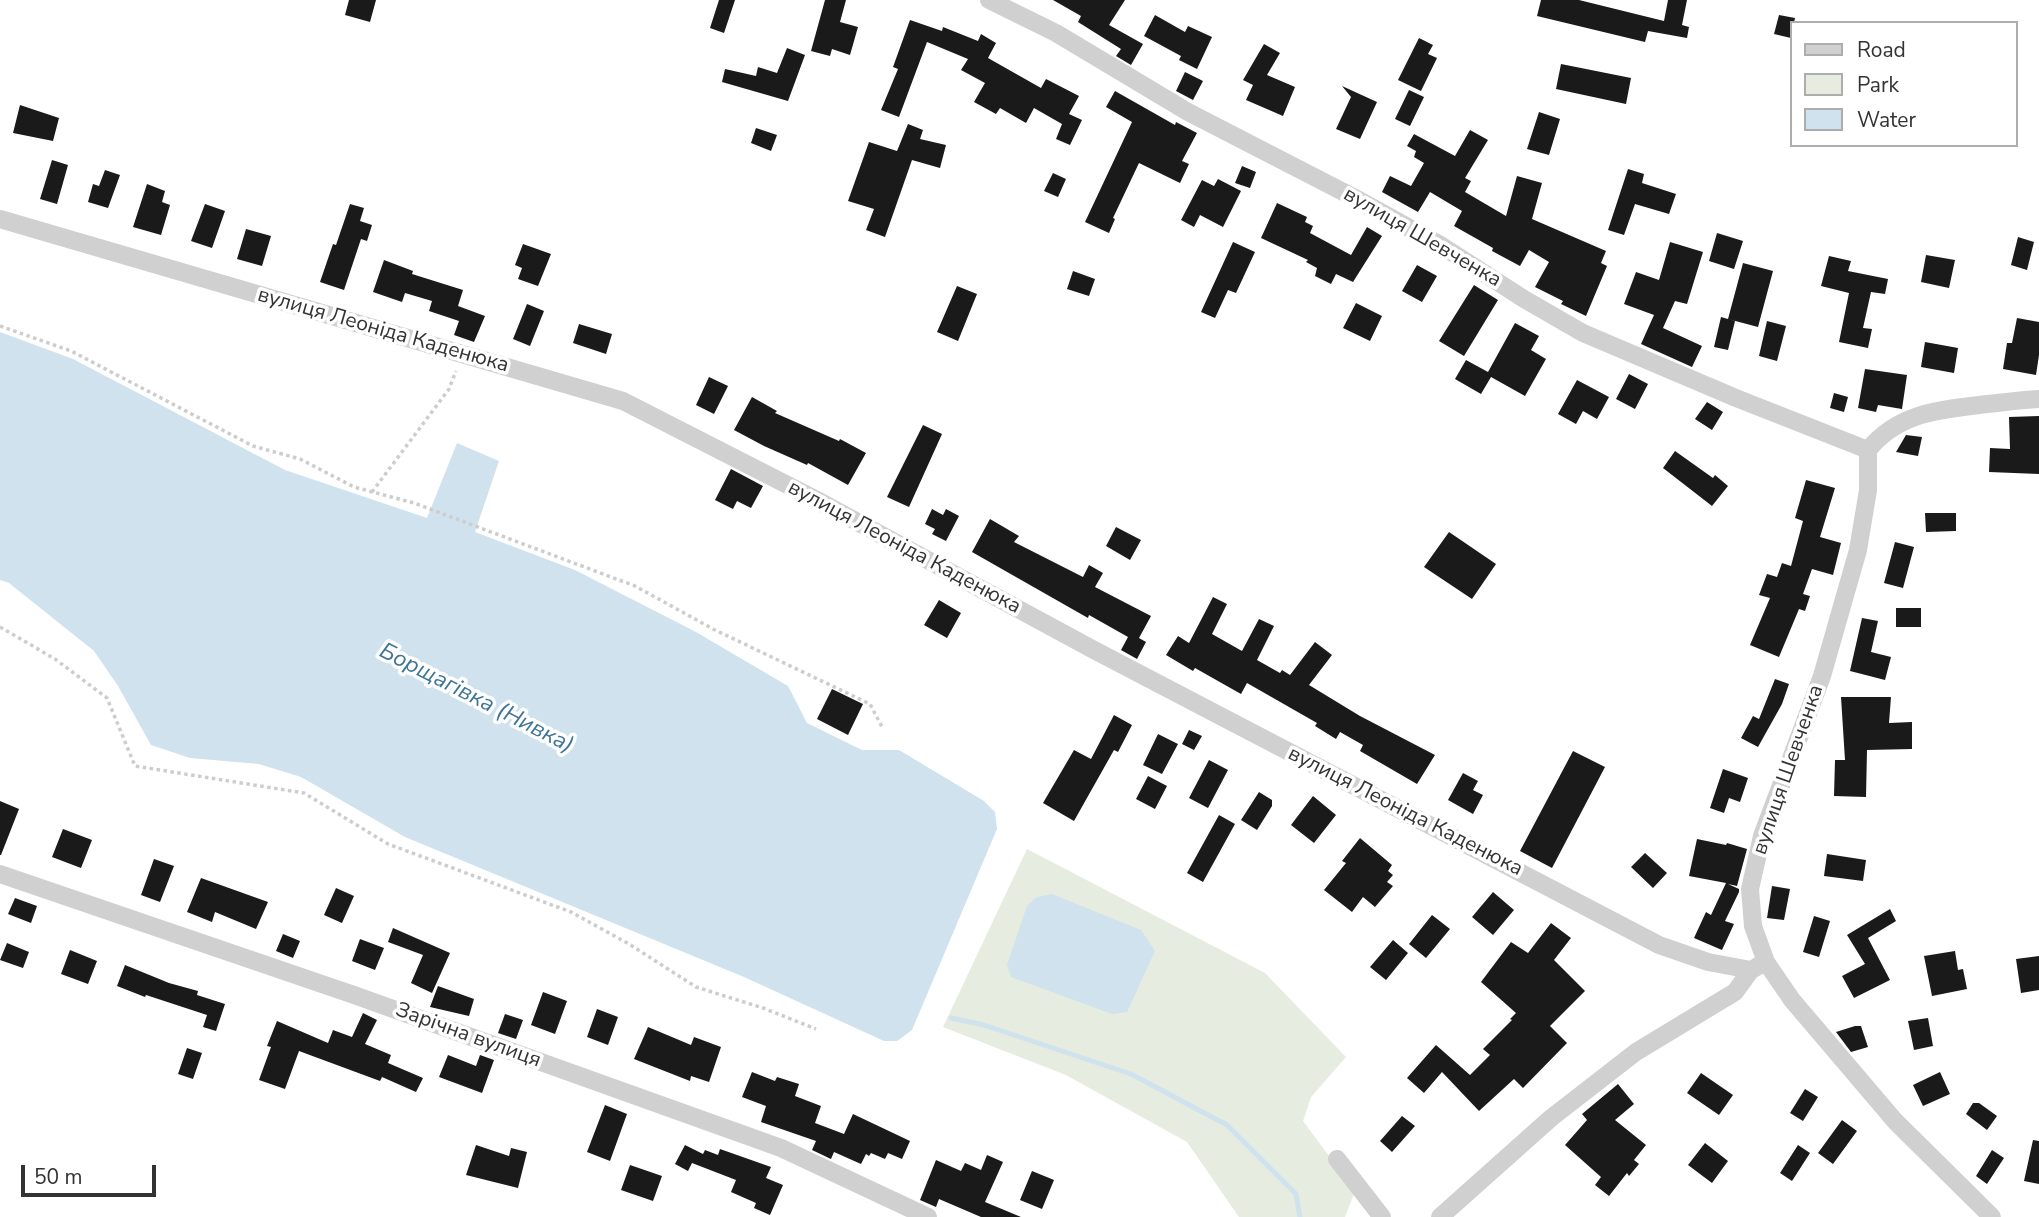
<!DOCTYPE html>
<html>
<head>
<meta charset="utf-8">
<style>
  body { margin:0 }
  #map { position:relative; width:2039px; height:1217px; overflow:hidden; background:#fff; font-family:"Nunito Sans",sans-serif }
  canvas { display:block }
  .legend { position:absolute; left:1790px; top:21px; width:228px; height:126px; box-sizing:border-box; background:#fff; border:2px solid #adadad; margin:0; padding:9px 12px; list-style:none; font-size:21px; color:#333 }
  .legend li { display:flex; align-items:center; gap:14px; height:35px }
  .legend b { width:35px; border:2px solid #adadad }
  .scale { position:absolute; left:21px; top:1165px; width:135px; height:32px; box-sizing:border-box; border:4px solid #333; border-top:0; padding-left:9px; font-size:21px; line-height:24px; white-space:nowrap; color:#333; -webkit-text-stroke:5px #fff; paint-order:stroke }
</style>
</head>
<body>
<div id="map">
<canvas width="2039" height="1217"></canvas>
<ul class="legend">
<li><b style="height:9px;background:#d0d0d0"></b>Road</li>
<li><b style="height:19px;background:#e6ecdf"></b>Park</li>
<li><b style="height:19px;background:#cfe2ee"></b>Water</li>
</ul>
<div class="scale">50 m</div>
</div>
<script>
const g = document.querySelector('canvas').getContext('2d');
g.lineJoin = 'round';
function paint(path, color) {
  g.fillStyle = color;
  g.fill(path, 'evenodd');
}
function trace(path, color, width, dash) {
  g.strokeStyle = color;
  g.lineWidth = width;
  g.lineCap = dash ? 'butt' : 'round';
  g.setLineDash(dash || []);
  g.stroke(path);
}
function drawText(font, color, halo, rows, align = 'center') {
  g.font = font + ' "Nunito Sans",sans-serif';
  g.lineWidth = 7;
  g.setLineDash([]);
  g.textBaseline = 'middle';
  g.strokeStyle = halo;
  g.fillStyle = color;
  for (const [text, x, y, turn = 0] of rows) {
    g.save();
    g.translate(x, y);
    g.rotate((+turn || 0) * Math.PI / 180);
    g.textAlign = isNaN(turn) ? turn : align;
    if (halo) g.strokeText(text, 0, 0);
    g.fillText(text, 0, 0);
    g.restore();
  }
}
paint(new Path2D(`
  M1027,849l238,124 81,84 -35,40 -8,24 52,70 -10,26h-106l-52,-75 -121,-67 -123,-48z`), '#e6ecdf');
paint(new Path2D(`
  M0,332l73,27 212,111 142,48 30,-75 42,18 -24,71 100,38 121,62 92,54 19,37 55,27h37l85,51 11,11 2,17 -85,201 -15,11h-13l-140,-64 -339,-140 -104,-60 -42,-13 -69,-6 -39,-13 -33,-59 -24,-35 -85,-68 -9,-3z
  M1052,894l89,36 14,21 -28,61 -15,2 -101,-37 -4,-12 20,-59 10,-9z`), '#cfe2ee');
trace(new Path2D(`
  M951,1018l33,7 147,49 96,51 69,69 4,23`), '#cfe2ee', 5);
paint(new Path2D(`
  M349,0h27l-6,22 -25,-7z
  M719,0h16l-11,33 -14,-5z
  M825,0h21l-6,22 18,5 -8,28 -18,-6 -2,7 -19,-5z
  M1053,0h72l-16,25 34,19 -12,21 -15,-9 5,-7 -43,-27 3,-6z
  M1541,0h38l85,21 4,-21h19l-5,25 7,2 -2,11 -39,-7 -3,11 -108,-26z
  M1155,15l30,17 3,-6 24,11 -15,32 -18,-9 2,-4 -37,-20z
  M1779,15l16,3 -4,20 -17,-4z
  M910,20l32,11 1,-4 35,14 3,-7 15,9 -8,15 53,30 5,-9 33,17 -10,18 13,6 -12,25 -14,-6 6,-15 -28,-16 -8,15 -26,-15 -4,6 -22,-12 11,-19 -24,-13 7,-11 -41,-17 -28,75 -18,-7 17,-41 -5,-2z
  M1419,38l14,7 -5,9 9,4 -16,33 -23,-11z
  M1264,44l16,9 -13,22 28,12 -12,29 -37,-16 7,-15 -10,-5z
  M787,48l18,7 -17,46 -66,-19 3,-13 31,7 2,-9 19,6z
  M1561,64l70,14 -5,26 -70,-15z
  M1185,72l18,9 -10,19 -17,-9z
  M1342,86l35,16 -17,37 -24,-10 15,-32z
  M1409,90l15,7 -14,29 -15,-7z
  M1115,91l60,34 1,-3 21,11 -15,28 7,3 -9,19 -41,-20 -26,55 2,1 -6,14 -24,-11 47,-100 -26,-15z
  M20,105l39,13 -6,23 -40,-8z
  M1539,112l21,7 -11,36 -22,-6z
  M908,124l15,6 -3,9 26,6 -6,23 -28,-8 -27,77 -19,-7 8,-21 -26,-8 21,-59 28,9z
  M756,128l21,7 -6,16 -20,-8z
  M1470,130l18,10 -23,38 6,3 -6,11 41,24 11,-40 25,7 -10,36 74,32 -5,12 6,3 -21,50 -25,-12 2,-3 -28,-14 14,-25 -20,-12 -9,16 -28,-15 1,-3 -39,-22 8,-15 -32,-19 -12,20 -36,-20 8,-16 21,10 13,-23 -10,-6 2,-6 -9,-5 7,-12 41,22z
  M52,160l16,5 -11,39 -17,-5z
  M1242,166l14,6 -6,16 -15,-5z
  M1628,169l16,5 -2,9 34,11 -7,20 -34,-10 -11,31 -16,-5z
  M105,170l15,5 -12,33 -20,-6 5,-18 6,2z
  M1053,173l13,6 -8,18 -14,-6z
  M1218,179l23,12 -18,36 -23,-12 -6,12 -13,-7 21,-40 12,6z
  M147,184l18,7 -3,11 8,3 -9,30 -28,-8z
  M1277,203l30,14 -2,5 8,4 -3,7 41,22 16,-28 15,9 -29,46 -17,-8 -5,10 -16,-8 2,-8 -11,-6 2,-2 -47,-22z
  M205,204l20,7 -13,37 -21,-7z
  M350,204l14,4 -4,13 12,4 -5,16 -6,-2 -17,51 -24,-8 13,-38 3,1z
  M246,229l25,7 -9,30 -25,-7z
  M1717,233l26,8 -9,28 -25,-8z
  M2018,237l16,5 -7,28 -16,-5z
  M1233,242l22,10 -19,41 -8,-3 -13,28 -14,-6z
  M1670,242l33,10 -16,52 -12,-3 -12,27 39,18 -10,21 -51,-23 13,-29 -30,-11 12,-32 23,8z
  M523,244l28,10 -13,32 -20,-7 4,-11 -7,-3z
  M1926,255l29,5 -6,28 -28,-6z
  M1829,256l22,5 -3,10 40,8 -3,15 -14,-2 -8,36 9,1 -4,19 -29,-6 10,-49 -28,-7z
  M384,260l29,11 -1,3 51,16 -5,16 27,10 -11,26 -20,-7 5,-14 -30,-10 3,-10 -27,-8 -3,9 -29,-10z
  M1743,263l30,8 -15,56 -30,-8z
  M1417,265l20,11 -15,26 -20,-11z
  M1073,271l22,8 -6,17 -22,-7z
  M1474,285l24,15 -34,56 -25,-15z
  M957,286l20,8 -19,47 -21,-9z
  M1356,303l26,13 -12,25 -27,-13z
  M527,304l17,7 -14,35 -17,-7z
  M1721,317l14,4 -7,29 -14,-3z
  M2017,318l22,4v33l-3,20 -33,-6 4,-26h5z
  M1767,321l19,5 -9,35 -18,-5z
  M1515,323l24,13 -8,14 15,9 -21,37 -34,-19 -10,17 -26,-15 11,-19 22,12z
  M579,324l33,10 -6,20 -33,-11z
  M1925,342l33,6 -4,25 -33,-6z
  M1865,369l42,6 -5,34 -24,-4 -2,7 -18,-4z
  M1629,374l19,10 -13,25 -19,-10z
  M709,377l19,9 -14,28 -18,-9z
  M1577,380l32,17 -12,22 -14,-8 -7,13 -18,-10z
  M1834,393l14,4 -4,15 -14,-4z
  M752,397l25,14 -2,2 64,28 1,-2 26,14 -18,32 -40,-22 -1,2 -43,-19 -30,-16z
  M1707,402l16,10 -11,18 -17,-11z
  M2039,416v58l-50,-2 1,-24 20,1 -1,-32z
  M923,425l19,9 -33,73 -22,-10z
  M1906,435l16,2 -4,19 -22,-4z
  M1675,451l38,27 2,-3 13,11 -16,20 -49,-38z
  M731,469l32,17 -12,22 -14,-7 -4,8 -18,-9z
  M1806,480l29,8 -15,49 21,6 -8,32 -21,-6 -9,25 7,2 -5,15 -6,-2 -20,48 -29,-12 20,-47 -11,-3 8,-21 10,3 5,-14 9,3 12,-45 -8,-3z
  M932,509l11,6 3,-6 13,7 -13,25 -14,-7 3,-5 -10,-5z
  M1925,513h31v18l-30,1z
  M990,519l29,17 -5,6 69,35 6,-12 14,8 -8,14 56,29 -12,22 7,4 -9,17 -16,-9 7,-13 -39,-22 -1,3 -116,-66z
  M1116,527l25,13 -11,20 -24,-14z
  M1449,532l47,32 -24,35 -48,-32z
  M1895,542l19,5 -11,41 -19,-5z
  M1213,597l14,7 -15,30 30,17 17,-32 15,7 -17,34 23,13 2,-3 8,5 25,-33 17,13 -23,30 51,31 75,39 -18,29 -57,-33 3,-6 -23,-13 -4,7 -21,-13 2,-3 -70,-40 -6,11 -46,-26 -2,3 -27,-16 12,-19 11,7z
  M939,600l22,13 -14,25 -23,-13z
  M1896,608h25v19h-25z
  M1862,618l16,3 -7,31 20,5 -6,23 -35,-9z
  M1775,679l14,5 -7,20 -24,43 -17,-9 12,-22 6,3z
  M832,689l31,15 -15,31 -31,-16z
  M1841,697h50l-2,26 23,-1v27l-45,1 -1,47 -32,-1 1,-36h10z
  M1114,715l18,10 -14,27 -4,-2 -40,71 -31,-18 31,-53 17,9z
  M1189,730l13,6 -8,14 -12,-6z
  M1158,734l20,10 -16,30 -19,-9z
  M1573,751l32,16 -53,101 -32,-17z
  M1209,760l19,10 -20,38 -19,-10z
  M1723,769l25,9 -8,24 -11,-4 -5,15 -14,-5z
  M1463,773l15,8 -5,9 10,5 -10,19 -25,-14z
  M1148,776l19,10 -12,23 -19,-10z
  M1259,792l13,8v6l-15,24 -16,-10z
  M1313,796l23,19 -22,28 -23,-18z
  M0,801l19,8 -18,46h-1z
  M1219,815l16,9 -32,58 -16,-9z
  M63,829l29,11 -11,28 -29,-11z
  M1360,838l32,27 -4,6 5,4 -6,7 6,4 -18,21 -12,-10 -11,15 -28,-22 22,-27 -4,-2z
  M1697,839l29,6 1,-2 20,6 -10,37 -9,-2 11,5v3l-14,29 9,3 -12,26 -28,-12 12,-26 5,3 15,-32 -37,-7z
  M1645,853l22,20 -14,15 -22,-21z
  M1827,854l39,6 -3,21 -39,-5z
  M154,859l20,7 -14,36 -19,-7z
  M201,878l67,24 -12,27 -41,-17 -3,10 -25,-10z
  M1772,886l18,3 -6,31 -17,-2z
  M336,888l18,8 -12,27 -18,-8z
  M1493,892l21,18 -21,25 -21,-18z
  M15,898l22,8 -6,17 -23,-9z
  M1890,909l6,12 -28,17 22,42 -36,18 -12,-22 23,-12 -18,-29z
  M1432,915l18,14 -24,29 -17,-14z
  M1814,916l16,5 -11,36 -16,-5z
  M1551,923l20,15 -17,22 31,31 -35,35 17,17 -44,45 -9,-9 -35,32 -37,-39 -18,21 -17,-15 29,-33 34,30 20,-20 -7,-6 29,-29 -2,-1 6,-6 -35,-31 30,-40 17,11z
  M393,928l57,25 -18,40 -21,-10 12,-28 -35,-13z
  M283,934l17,7 -7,17 -17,-7z
  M360,939l24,9 -9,22 -23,-9z
  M1393,940l15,13 -22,27 -16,-13z
  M7,943l22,9 -6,16 -23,-8z
  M70,950l27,11 -9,23 -27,-10z
  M1955,951l3,19 5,-1 4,20 -35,7 -8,-40z
  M2039,956v34l-18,3 -5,-34z
  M125,965l44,18 29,8 -1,4 28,9 -9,27 -13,-4 4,-12 -61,-20 -1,2 -28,-11z
  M438,986l36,13 -5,17 -39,-9z
  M543,992l24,9 -12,33 -24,-9z
  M597,1009l21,8 -10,28 -21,-8z
  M363,1013l14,7 -12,24 26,11 -3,8 35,15 -7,14 -34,-15 -2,4 -81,-30 -14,38 -26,-9 12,-33 -4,-1 10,-25 51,22 5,-13 19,7z
  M505,1014l18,6 -7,19 -18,-6z
  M1928,1018l5,28 -19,4 -6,-29z
  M1855,1026h6l7,21 -17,5 -15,-20z
  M648,1027l43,18 3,-8 27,10 -12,35 -18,-6 -1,5 -56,-22z
  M187,1048l15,5 -9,26 -15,-5z
  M448,1055l28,11 4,-11 14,5 -12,33 -43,-16z
  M752,1072l23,9 2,-4 22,7 -4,12 26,10 -6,17 29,11 9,-20 57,27 -8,18 -14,-6 -3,6 -14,-6 -2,3 -3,-2 -5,10 -27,-12 -3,7 -19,-9 4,-9 -55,-19 5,-16 -24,-9z
  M1940,1072l10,22 -27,12 -10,-21z
  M1701,1073l32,22 -14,20 -32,-22z
  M1618,1084l16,20 -19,16 31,25 -12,15 5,4 -10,12 -2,-3 -18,23 -14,-11 6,-8 -36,-32 22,-25 -5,-6z
  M1805,1089l13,8 -15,24 -13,-8z
  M1973,1103h6l18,13 -10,14 -21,-16z
  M605,1105l22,9 -17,47 -23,-9z
  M1402,1116l13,10 -23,26 -12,-11z
  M1842,1120l15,11 -24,33 -15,-11z
  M2033,1140l6,1v43l-15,-3z
  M1705,1143l23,18 -16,22 -24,-18z
  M476,1145l33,11 2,-8 16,4 -9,36 -52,-13z
  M685,1145l18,9 2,-4 13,5 2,-6 51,18 -5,11 17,7 -13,30 -16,-7 2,-5 -25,-11 5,-12 -44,-17 -4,8 -13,-7z
  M1798,1145l12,8 -18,28 -12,-8z
  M1992,1150l12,8 -17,26 -11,-8z
  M987,1155l16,7 -18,40 36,15h-40l-42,-18 -3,8 -16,-7 16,-40 25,11 4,-8 16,7z
  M630,1165l32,11 -9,25 -32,-11z
  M1032,1171l22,9 -12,29 -22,-9z`), '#1a1a1a');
trace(new Path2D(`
  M0,326l71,25 182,95 47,13 54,28 60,16 221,83 80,44 155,74 12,23
  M372,492l77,-103 7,-18
  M0,627l55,32 52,39 28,68 169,27 84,51 183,68 58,32 67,43 67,21 53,21`), '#cdcdcd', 3.5, [3.5, 3.5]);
trace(new Path2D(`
  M989,0l67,33 132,79 167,86 87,48 82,53 59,34 153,65 132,52v40l-10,60 -36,126 -60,160 -12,53 3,37 13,36 26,38 103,121 97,96
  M0,219l623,182 190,97 281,152 565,295 49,17 43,8 15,-8
  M1868,450c29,-36 68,-40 111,-45 20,-2 40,-5 60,-6
  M0,874l354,121 427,153 147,69
  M1337,1159l45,58
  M1440,1217l111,-99 85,-66 99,-60 16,-22`), '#d0d0d0', 18);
drawText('21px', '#333', '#fff', [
  ["вулиця Шевченка",1422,238,30],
  ["вулиця Леоніда Каденюка",383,331,16],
  ["вулиця Леоніда Каденюка",904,548,28],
  ["вулиця Шевченка",1789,770,-71],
  ["вулиця Леоніда Каденюка",1405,812,27],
  ["Зарічна вулиця",468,1036,20]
]);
drawText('italic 23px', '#3f7597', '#fff', [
  ["Борщагівка (Нивка)",476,699,27]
]);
</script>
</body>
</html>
